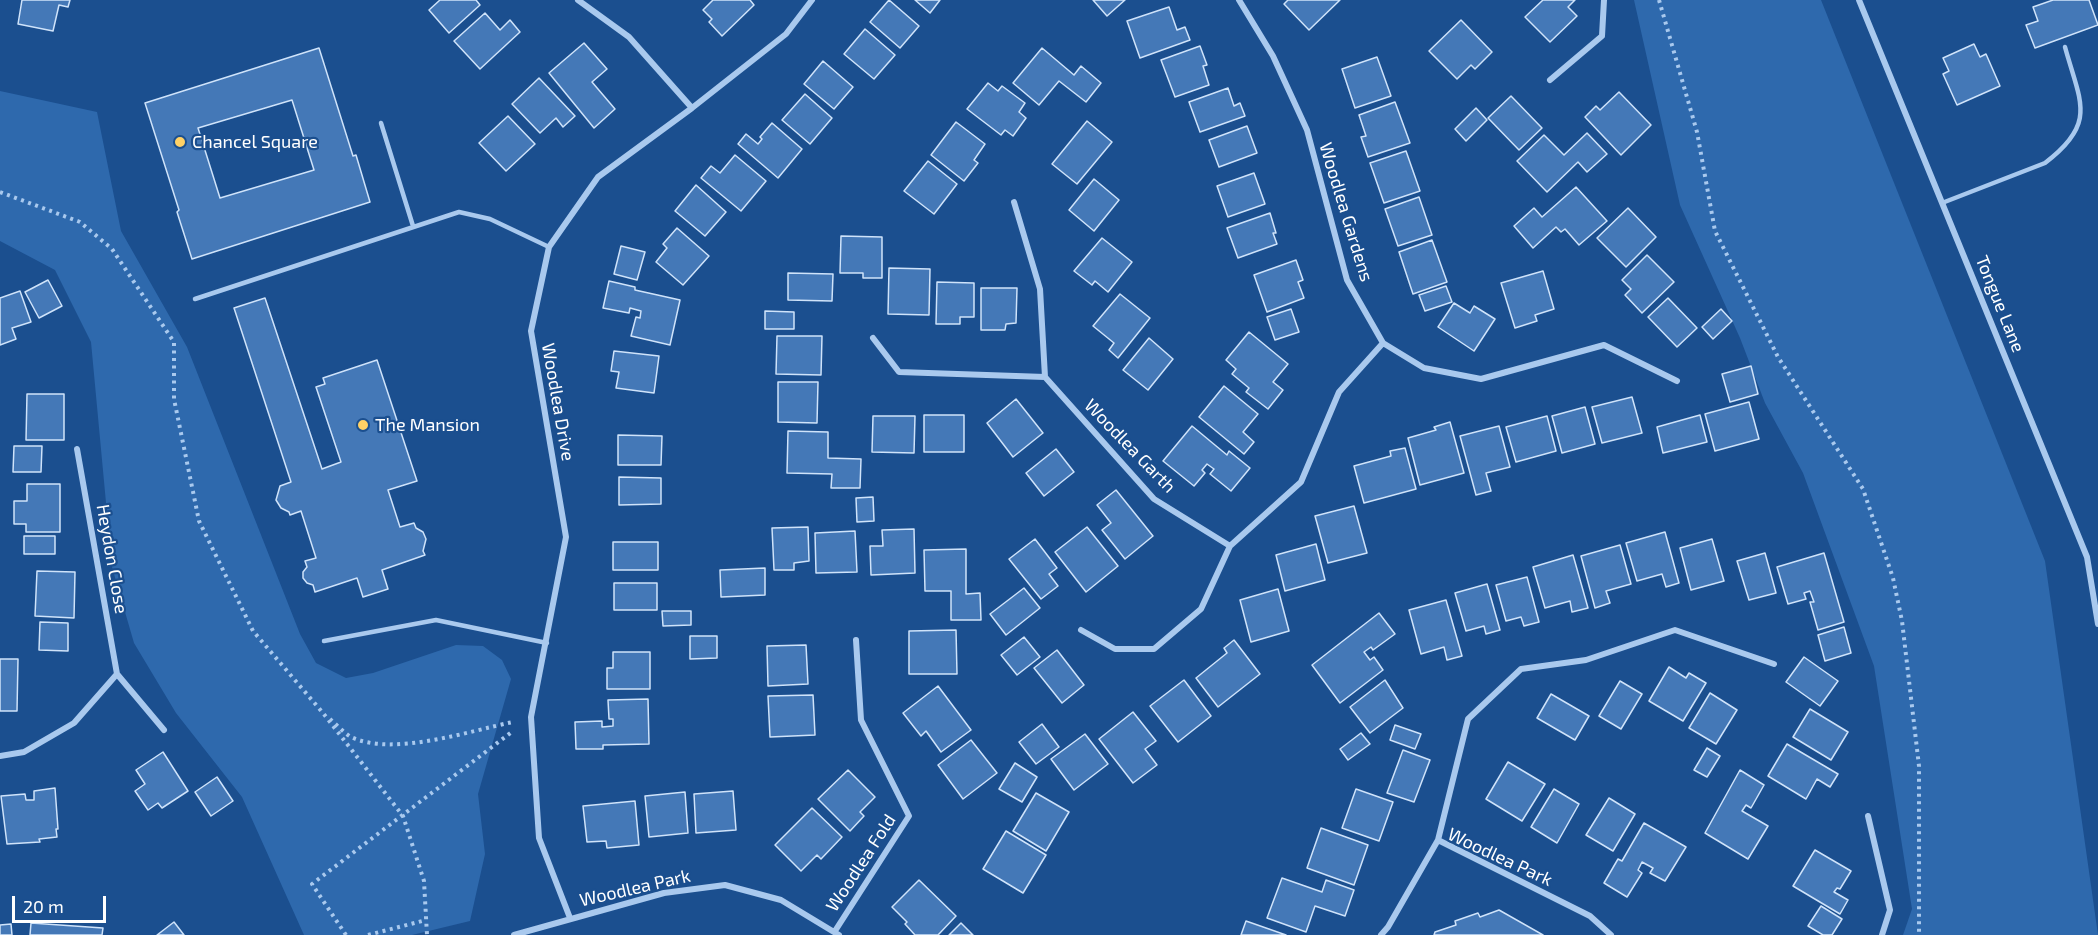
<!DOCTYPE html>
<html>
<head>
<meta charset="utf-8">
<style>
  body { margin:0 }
  #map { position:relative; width:2098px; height:935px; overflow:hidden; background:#1b4f8f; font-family:"Exo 2",sans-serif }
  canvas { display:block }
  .scale { position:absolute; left:12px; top:896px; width:94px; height:27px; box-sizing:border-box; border:3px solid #fff; border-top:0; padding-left:8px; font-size:18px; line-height:21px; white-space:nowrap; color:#fff; -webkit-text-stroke:4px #1b4f8f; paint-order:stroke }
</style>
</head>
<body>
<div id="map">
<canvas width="2098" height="935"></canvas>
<div class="scale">20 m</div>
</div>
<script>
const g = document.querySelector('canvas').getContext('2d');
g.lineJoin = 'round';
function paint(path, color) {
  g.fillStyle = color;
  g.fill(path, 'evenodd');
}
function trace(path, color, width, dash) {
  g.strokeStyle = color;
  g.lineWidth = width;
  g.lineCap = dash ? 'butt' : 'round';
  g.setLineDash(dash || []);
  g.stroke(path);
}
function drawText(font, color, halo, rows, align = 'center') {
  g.font = font + ' "Exo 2",sans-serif';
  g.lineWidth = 4.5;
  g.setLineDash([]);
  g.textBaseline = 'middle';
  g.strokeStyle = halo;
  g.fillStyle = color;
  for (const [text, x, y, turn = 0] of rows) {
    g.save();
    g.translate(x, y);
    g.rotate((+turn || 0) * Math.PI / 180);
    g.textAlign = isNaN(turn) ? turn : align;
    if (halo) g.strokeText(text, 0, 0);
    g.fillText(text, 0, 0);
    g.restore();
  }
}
paint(new Path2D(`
  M1634,0h187l224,561 53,374h-195l9,-26 -38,-243 -71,-193 -38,-70 -25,-65 -60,-133z
  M0,91l97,21 24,119 66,116 113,287 16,29 30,15 27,-5 83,-28 27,1 19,14 9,19 -33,115 7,60 -15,67 -58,14h-108l-62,-138 -66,-84 -42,-70 -22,-76 -21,-225 -36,-72 -55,-29z`), '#2e69ad');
const building = new Path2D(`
  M22,0h48l-2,7 -9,-2 -6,26 -35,-7z
  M440,0h36l4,5 -31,28 -20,-23z
  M713,0h37l4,5 -32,31 -13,-14 3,-3 -9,-9z
  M889,0l30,26 -19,22 -30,-26z
  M915,0h25l-10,13z
  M1093,0h32l-18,16z
  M1288,0h52l-31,30 -25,-26z
  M1543,0h32l-7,7 9,9 -27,26 -25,-25z
  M2053,0h36l9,25 -63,23 -9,-23 12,-4 -5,-14z
  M1169,7l8,23 8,-3 5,13 -50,18 -13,-37z
  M485,13l15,17 10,-10 10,12 -40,37 -26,-28z
  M1461,20l31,32 -17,17 -4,-4 -14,14 -28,-28z
  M865,29l30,26 -21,24 -30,-25z
  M584,43l23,26 -15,13 23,27 -21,19 -45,-55z
  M1974,44l6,13 6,-3 14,32 -43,19 -14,-31 6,-3 -6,-13z
  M1200,46l7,19 -4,1 6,19 -34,12 -14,-37z
  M319,48l34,108 3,-1 14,47 -178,57 -15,-47 2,-2 -34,-107zM292,100l22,70 -94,28 -22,-70z
  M1042,48l32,27 7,-9 20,17 -15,19 -27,-21 -20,24 -26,-22z
  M1377,57l14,39 -36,12 -13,-39z
  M823,61l30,26 -19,22 -30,-25z
  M539,78l36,38 -12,11 -7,-9 -16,15 -28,-29z
  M988,83l10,8 4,-5 23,17 -6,9 7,6 -13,18 -8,-6 -4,5 -34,-26z
  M1228,88l6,18 6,-3 5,13 -45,16 -11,-30z
  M1619,92l32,33 -30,30 -36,-38 11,-11 4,4z
  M805,94l27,24 -22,26 -28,-24z
  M1511,96l31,32 -23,22 -31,-32z
  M1395,102l15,41 -42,14 -7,-20 5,-1 -7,-21z
  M1476,108l11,12 -21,21 -11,-12z
  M508,116l27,28 -29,27 -27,-28z
  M1087,121l25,21 -35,42 -25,-20z
  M956,122l29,22 -11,16 4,3 -14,18 -33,-26z
  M772,123l30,26 -24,29 -40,-34 8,-10 12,10 4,-5 -2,-2z
  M1247,126l10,27 -38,14 -10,-27z
  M1587,133l20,21 -20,18 -9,-10 -31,30 -30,-31 27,-26 20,20z
  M1406,151l14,40 -36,12 -14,-40z
  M735,155l31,26 -25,30 -40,-33 10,-12 9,7z
  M928,161l29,23 -23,30 -30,-23z
  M1254,173l11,31 -37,13 -11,-31z
  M1094,179l25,21 -25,31 -25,-21z
  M696,185l30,27 -21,24 -30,-25z
  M1576,187l31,34 -28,24 -14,-16 -4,3 -5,-5 -23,21 -19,-22 20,-18 8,9z
  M1419,197l13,38 -34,11 -13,-37z
  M1628,208l28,29 -30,30 -29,-29z
  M1270,213l6,20h-3l4,11 -39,14 -11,-30z
  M677,228l32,28 -26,29 -27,-23 11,-14 -4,-4z
  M841,236l41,1v41h-19v-5h-23z
  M1102,238l30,24 -24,30 -13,-11 -3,4 -18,-14z
  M1432,240l15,42 -34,12 -14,-42z
  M621,246l24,6 -8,28 -23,-6z
  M1647,255l27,27 -32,31 -17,-18 6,-6 -9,-9z
  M1296,260l7,20 -5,2 6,16 -37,14 -13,-37z
  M889,268l41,1 -1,46 -41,-1z
  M1543,271l11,38 -19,6 2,6 -22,7 -14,-45z
  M788,273l45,1 -1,27 -44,-1z
  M48,280l14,26 -23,12 -14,-26z
  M609,281l26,6v3l45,10 -10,45 -39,-9 5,-19 4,1 1,-7 -11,-3 -1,5 -26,-5z
  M937,282l37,1v34h-14v7h-24z
  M1446,286l6,16 -27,9 -6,-16z
  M981,288h36l-1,35 -10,1 -1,6h-24z
  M20,291l11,31 -19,6 4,11 -16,6v-47z
  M1120,294l30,24 -32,40 -9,-8 5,-7 -21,-17z
  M265,298l57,171 19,-7 -25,-75 9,-3 -2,-6 54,-18 40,121 -29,9 12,37 14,-4 2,5 7,4 3,7 -3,12 2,4 -43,15 6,19 -25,8 -6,-19 -42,14 -2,-7 -6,-2 -4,-5v-6l4,-5 -2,-6 11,-3 -15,-47 -11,4 -1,-3 -8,-4 -5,-8 4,-14 11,-4 -57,-174z
  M1668,298l29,30 -20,19 -29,-30z
  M1454,303l16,10 4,-7 21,13 -21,32 -36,-24z
  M1291,309l8,23 -24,8 -8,-23z
  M1721,309l11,12 -19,18 -11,-12z
  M765,311l29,1v17h-29z
  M1249,332l39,32 -15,18 10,8 -15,19 -22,-17 3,-4 -17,-14 4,-5 -10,-9z
  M777,336h45l-1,39 -45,-1z
  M1149,338l24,21 -25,31 -25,-20z
  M614,351l45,5 -5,37 -38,-5 3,-16 -8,-1z
  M1751,366l7,28 -28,8 -8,-28z
  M778,382h40l-1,41 -39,-1z
  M1224,386l34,28 -15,18 11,10 -10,12 -45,-37z
  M27,394h37v46h-38z
  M1632,397l10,36 -40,10 -10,-36z
  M1016,399l27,34 -30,24 -26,-34z
  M1749,402l10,37 -44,12 -10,-37z
  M1585,407l10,37 -33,9 -10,-37z
  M924,415h40v37h-40z
  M1700,415l7,27 -44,11 -6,-26z
  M873,416h42l-1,37 -42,-1z
  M1547,416l9,35 -40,11 -10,-35z
  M1450,422l14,51 -44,12 -12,-47 28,-8 -2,-3z
  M1192,426l35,29 2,-4 21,17 -19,23 -21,-17 4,-5 -7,-5 -5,6 3,3 -11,13 -31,-25z
  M1499,426l11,41 -24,6 5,18 -15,4 -16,-59z
  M788,431l40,1v26l33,1 -1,29h-29l1,-14 -45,-1z
  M618,435l44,1 -1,29h-43z
  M14,446h28l-1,26h-28z
  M1405,448l11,41 -52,14 -10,-37 37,-10 -1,-5z
  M1056,449l18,23 -30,24 -18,-23z
  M619,477l42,1v26l-42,1z
  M27,484h33v48h-34v-8h-12v-23h13z
  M1116,490l37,46 -28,23 -23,-29 9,-7 -14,-18z
  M873,497l1,24 -17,1 -1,-24z
  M1354,506l13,47 -39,10 -13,-47z
  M808,527l1,34 -15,2v7h-20l-2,-42z
  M1087,527l31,39 -32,26 -31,-40z
  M914,529l1,44 -44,2 -1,-29h13l-1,-16z
  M855,531l2,41 -41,1 -1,-40z
  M1665,532l14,51 -13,4 -4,-13 -25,7 -11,-38z
  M24,536h31v18h-31z
  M1035,539l22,29 -8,6 9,12 -17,13 -32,-40z
  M1712,539l12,42 -33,9 -11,-42z
  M613,542h45v28h-45z
  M1316,544l9,36 -40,11 -9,-36z
  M1620,545l11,39 -25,7 4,12 -15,5 -14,-52z
  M966,549v45l14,-1 1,27h-30v-29h-26l-1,-41z
  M1765,553l11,40 -27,7 -12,-39z
  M1824,553l20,69 -26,8 -8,-28h4l-4,-11 -6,2 2,6 -18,5 -11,-37z
  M1573,555l15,53 -16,4 -2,-11 -25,7 -12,-41z
  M765,568v27l-44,2 -1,-27z
  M37,571l38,1 -1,46 -39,-2z
  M1527,577l12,45 -15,4 -3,-9 -15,4 -10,-36z
  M614,583h43v27h-43z
  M1487,584l13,46 -14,4 -2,-8 -18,5 -11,-38z
  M1024,588l16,20 -34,27 -16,-21z
  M1278,589l11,42 -38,11 -11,-42z
  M1446,600l16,56 -15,4 -3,-13 -23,7 -12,-44z
  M662,611h29v14l-28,1z
  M1379,613l16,21 -22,16 -2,-3 -7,5 6,8 4,-3 9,13 -43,33 -28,-38z
  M40,622l28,1v28l-29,-1z
  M1844,627l7,26 -26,8 -7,-26z
  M956,630l1,44h-48v-43z
  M690,636h27v22l-27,1z
  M1024,637l16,20 -23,18 -16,-20z
  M1234,640l26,34 -42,33 -22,-29 31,-25 -3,-5z
  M806,645l2,39 -40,2 -1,-40z
  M1057,650l27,35 -22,18 -28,-35z
  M613,652h37v37h-43v-21h6z
  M1804,657l34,24 -18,25 -34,-24z
  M0,659h18l-1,52h-17z
  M1669,667l17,11 3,-5 17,10 -23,38 -34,-20z
  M1184,680l27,36 -33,26 -28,-36z
  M1385,680l18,28 -33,25 -20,-26z
  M1620,681l22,13 -21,35 -22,-13z
  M938,686l33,44 -30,22 -15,-21 -5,5 -18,-23z
  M1710,693l27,17 -21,34 -27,-16z
  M1551,694l38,22 -14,24 -38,-22z
  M813,695l2,40 -45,2 -2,-41z
  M648,699l1,45 -46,1v4h-27l-1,-27 27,-1v6l11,-1v-7h-4l-1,-19z
  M1810,709l38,23 -17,28 -38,-23z
  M1133,712l23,29 -11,8 12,16 -24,18 -34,-44z
  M1042,724l17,23 -23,17 -17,-22z
  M1395,725l26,9 -6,15 -25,-9z
  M1361,733l9,11 -22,16 -8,-11z
  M1085,734l23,30 -34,26 -23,-31z
  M971,740l26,33 -34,26 -25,-34z
  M1787,744l51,30 -8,13 -13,-8 -11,20 -38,-23z
  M1707,748l13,8 -13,21 -13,-7z
  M1403,750l27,10 -16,42 -27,-9z
  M163,752l25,39 -26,17 -4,-5 -10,7 -13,-19 10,-7 -9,-14z
  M1508,762l37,22 -23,37 -36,-22z
  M1015,763l22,14 -15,25 -23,-13z
  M848,770l27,27 -15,15 4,4 -14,15 -32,-32z
  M1740,770l24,15 -13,23 -5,-3 -4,6 26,15 -20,33 -43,-26z
  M217,777l16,24 -22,15 -16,-24z
  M55,788l3,41h-2l1,8 -18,2 1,3 -33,2 -6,-48 24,-2 1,6h8v-9z
  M1356,789l37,13 -14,39 -37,-13z
  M1554,789l25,15 -22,39 -26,-16z
  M733,791l3,39 -40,3 -2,-39z
  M685,792l3,41 -39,4 -4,-41z
  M1036,793l33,19 -23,39 -33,-20z
  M1609,798l26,16 -22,37 -27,-16z
  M635,801l4,44 -32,3 -1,-7 -19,1 -4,-36z
  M812,808l30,29 -21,22 -4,-4 -16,16 -26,-26z
  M1644,823l42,24 -21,34 -15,-8 3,-5 -11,-6 -4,8 4,3 -15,24 -23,-14 14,-24 4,2z
  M1321,828l47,17 -14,40 -47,-17z
  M1006,831l40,24 -23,38 -40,-24z
  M1815,850l36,21 -11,18 -3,-1 -3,4 14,8 -8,14 -47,-28z
  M1282,878l40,14 4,-12 28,10 -9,26 -30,-10 -9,26 -39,-14z
  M919,880l37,36 -18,19h-23l-10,-11 2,-2 -15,-15z
  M1821,906l21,13 -10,16h-9l-15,-9z
  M1499,910l44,25h-109l1,-3 21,-7 -1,-4 23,-8 2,4z
  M1246,921l40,14h-45z
  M174,922l10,13h-27z
  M31,923l72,5 -1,7h-72z
  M961,923l12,12h-24z
  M11,924l1,11h-12v-10z`);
paint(building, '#4478b7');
trace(building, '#cfe3fa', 1.5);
trace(new Path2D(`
  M1659,0l38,132 18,99 63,126 85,132 30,89 9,43 17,145v169
  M0,192l80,30 32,27 62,93v57l25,122 54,110 70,82 80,103 21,65 3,54
  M330,719c6,5 14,14 21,18 42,20 118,-6 162,-15
  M346,935l-34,-51 201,-153
  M368,935l58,-15`), '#a9c9ee', 4, [3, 4.5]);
trace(new Path2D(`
  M381,123l32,103
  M1942,203l103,-40c53,-40 35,-61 20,-116
  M195,299l264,-87 31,7 59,28
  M324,641l112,-21 111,23`), '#a9c9ee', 4.5);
trace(new Path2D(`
  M578,0l51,37 63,71
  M1239,0l34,56 34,74 40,150 36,63 41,25 57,11 123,-34 73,36
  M1859,0l228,557 11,67
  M1550,80l52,-44 2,-36
  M1014,202l26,87 5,88
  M873,338l26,34 146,5 109,122 76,47
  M1081,630l34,19h39l47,-40 29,-63 71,-64 38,-90 44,-49
  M117,674l47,56
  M0,756l24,-4 50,-29 43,-49 -40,-225
  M1868,816l22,94 -8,25
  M1438,840l30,-121 53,-50 65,-9 89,-30 99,34
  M570,918l-31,-80 -8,-121 35,-180 -35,-206 18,-84 49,-70 94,-69 94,-74 26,-34
  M835,931l74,-115 -48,-96 -5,-80
  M514,935l150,-42 61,-8 56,15 58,35
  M1381,935l7,-8 50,-87 152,76 21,19`), '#a9c9ee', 6);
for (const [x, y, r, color] of [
  [180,142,6,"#ffd166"],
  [363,425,6,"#ffd166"]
]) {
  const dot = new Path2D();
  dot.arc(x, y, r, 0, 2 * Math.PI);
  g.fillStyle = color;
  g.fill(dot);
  trace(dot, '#1b4f8f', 2);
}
drawText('18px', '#fff', '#1b4f8f', [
  ["Chancel Square",192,142],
  ["The Mansion",375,425]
], 'left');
drawText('18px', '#fff', '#1b4f8f', [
  ["Woodlea Gardens",1346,212,73],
  ["Tongue Lane",2000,304,68],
  ["Woodlea Drive",558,402,80],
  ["Woodlea Garth",1130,446,46],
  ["Heydon Close",112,559,80],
  ["Woodlea Park",1500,857,25],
  ["Woodlea Fold",861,863,-57],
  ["Woodlea Park",635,888,-13]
]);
</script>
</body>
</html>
